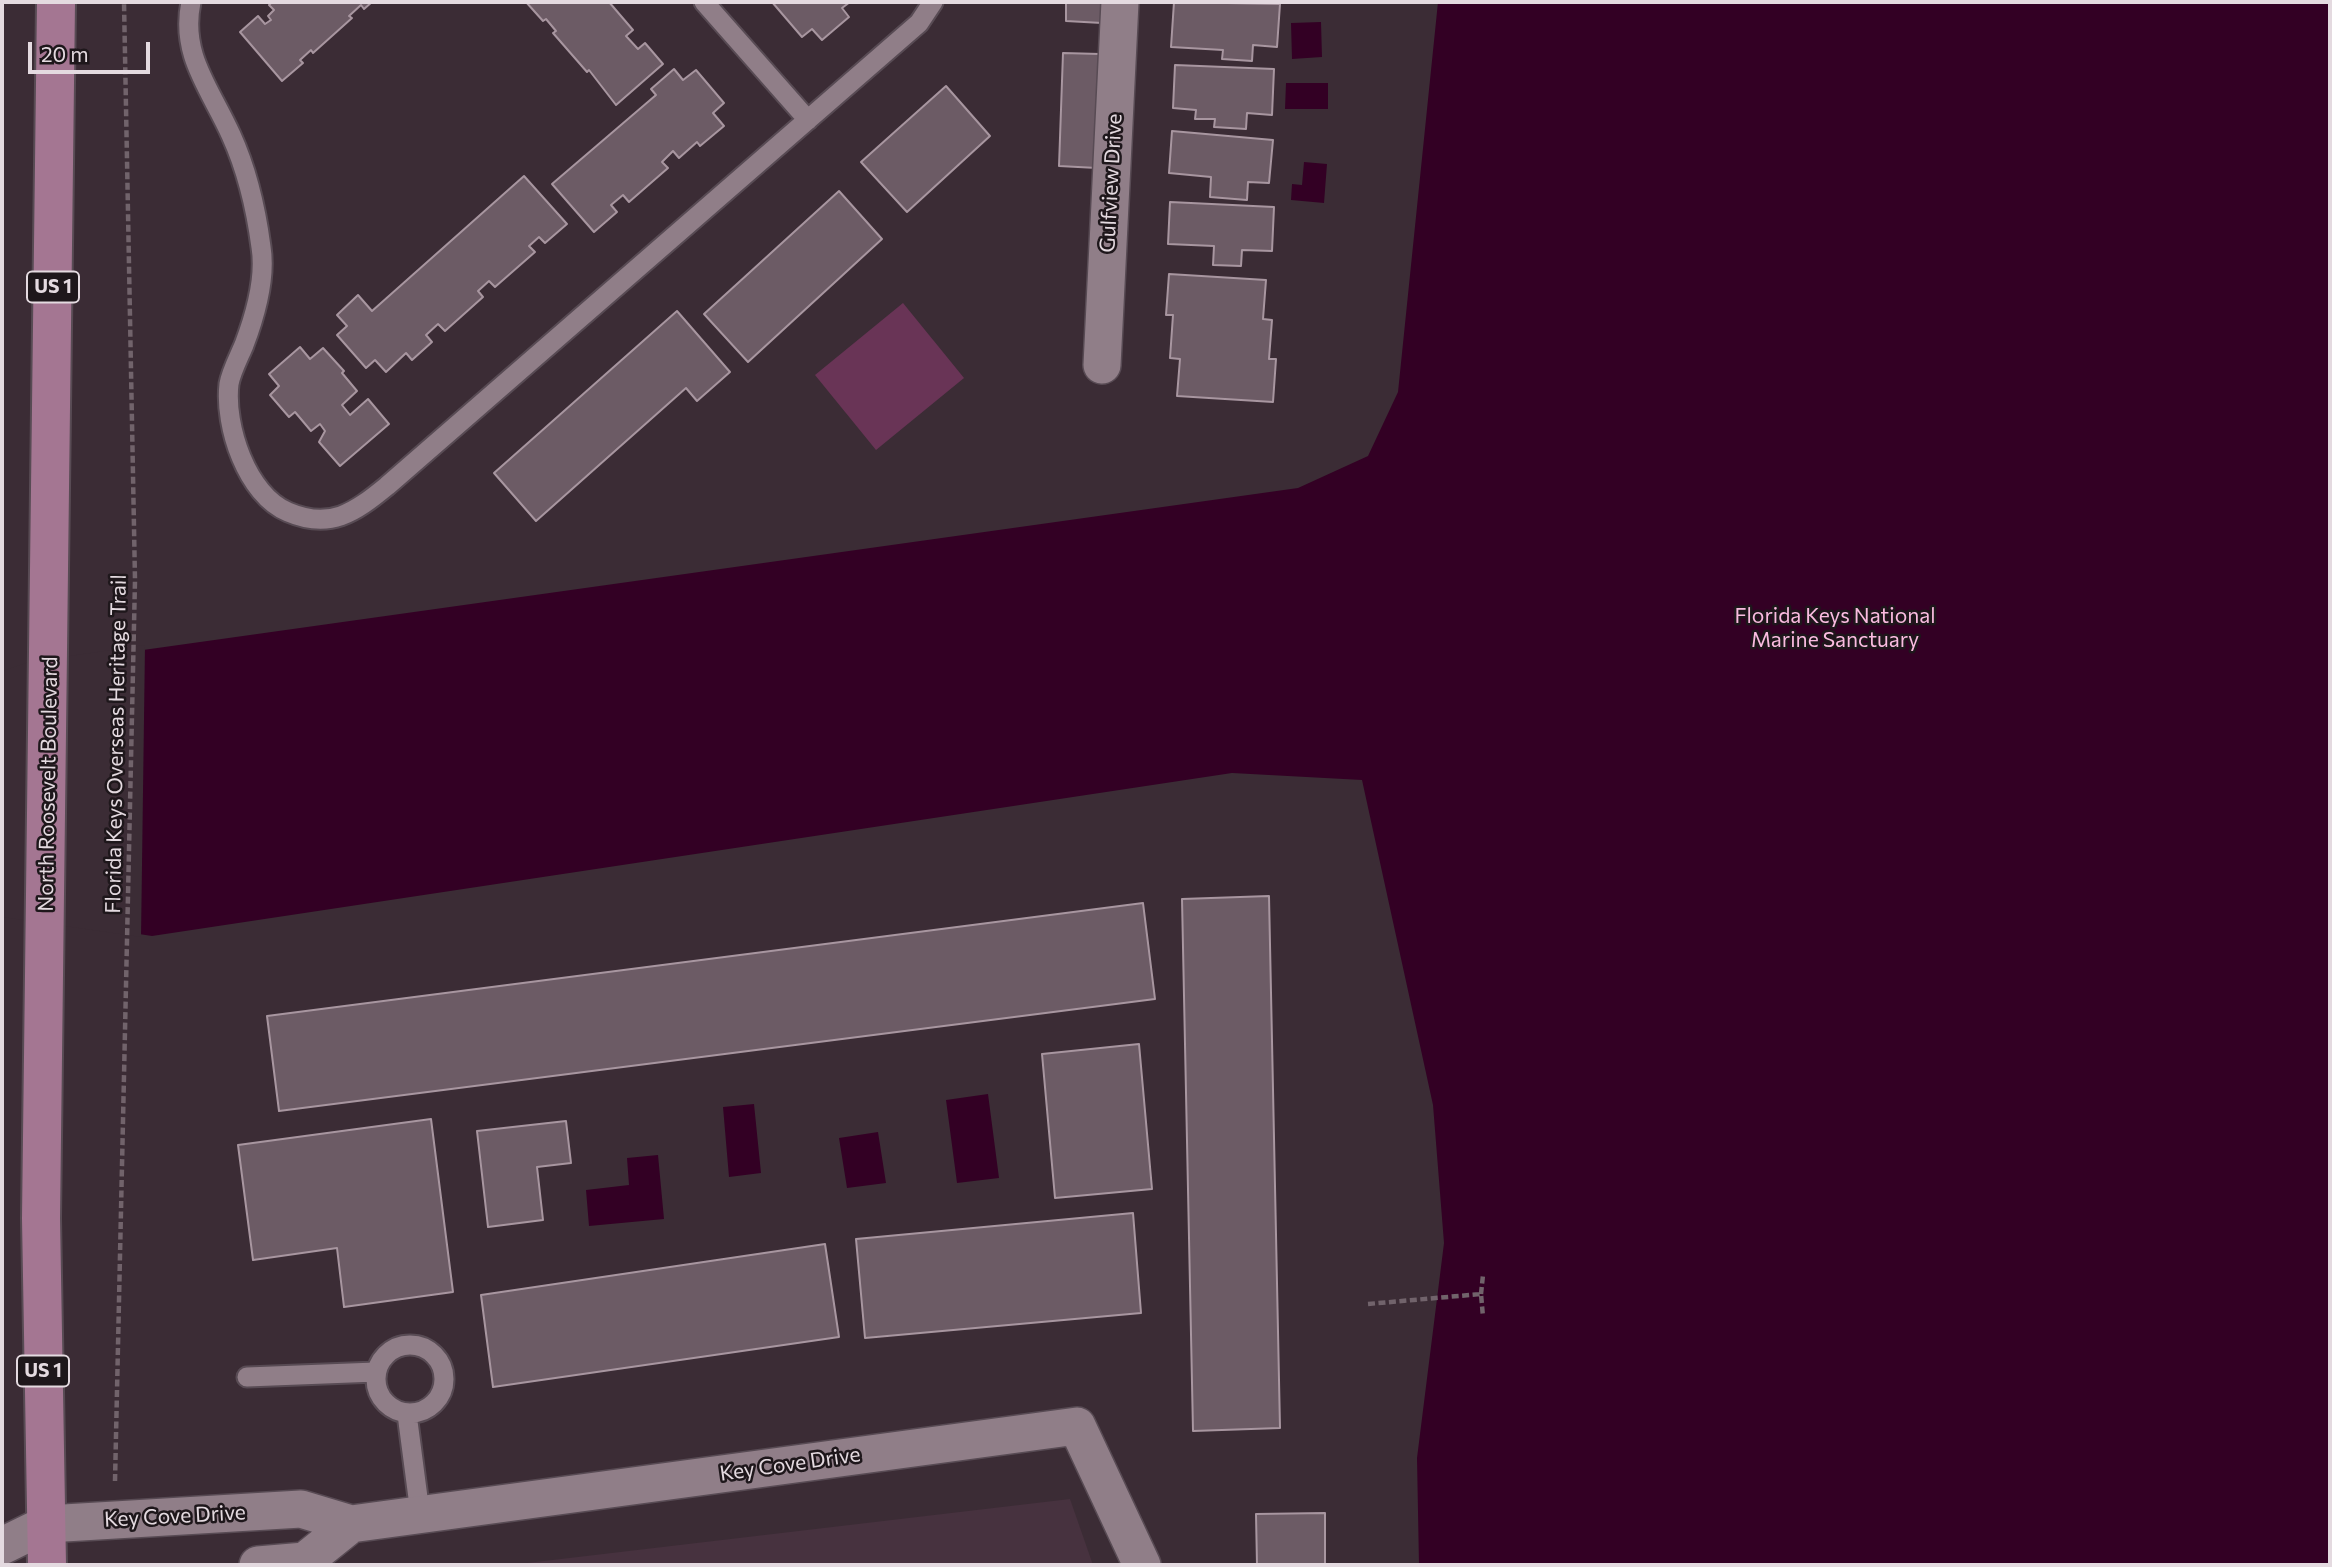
<!DOCTYPE html>
<html>
<head>
<meta charset="utf-8">
<style>
  body { margin:0 }
  #map { position:relative; width:2332px; height:1567px; overflow:hidden; background:#3b2c35; font-family:Commissioner,sans-serif }
  canvas { display:block }
  .frame { position:absolute; inset:0; border:4px solid #e4dae0; pointer-events:none }
  .scale { position:absolute; left:28px; top:42px; width:122px; height:32px; box-sizing:border-box; border:4px solid #e4dae0; border-top:0; padding-left:9px; font-size:21px; line-height:24px; white-space:nowrap; color:#e4dae0; -webkit-text-stroke:5px #1e171b; paint-order:stroke }
</style>
</head>
<body>
<div id="map">
<canvas width="2332" height="1567"></canvas>
<div class="frame"></div>
<div class="scale">20 m</div>
</div>
<script>
const g = document.querySelector('canvas').getContext('2d');
g.lineJoin = 'round';
function paint(path, color) {
  g.fillStyle = color;
  g.fill(path, 'evenodd');
}
function trace(path, color, width, dash) {
  g.strokeStyle = color;
  g.lineWidth = width;
  g.lineCap = dash ? 'butt' : 'round';
  g.setLineDash(dash || []);
  g.stroke(path);
}
function drawText(font, color, halo, rows, align = 'center') {
  g.font = font + ' Commissioner,sans-serif';
  g.lineWidth = 5;
  g.setLineDash([]);
  g.textBaseline = 'middle';
  g.strokeStyle = halo;
  g.fillStyle = color;
  for (const [text, x, y, turn = 0] of rows) {
    g.save();
    g.translate(x, y);
    g.rotate((+turn || 0) * Math.PI / 180);
    g.textAlign = isNaN(turn) ? turn : align;
    if (halo) g.strokeText(text, 0, 0);
    g.fillText(text, 0, 0);
    g.restore();
  }
}
paint(new Path2D(`
  M1070,1499l23,66h-583z`), '#47323f');
paint(new Path2D(`
  M903,303l61,75 -88,72 -61,-75z`), '#693456');
paint(new Path2D(`
  M1438,2h892v1563h-911l-2,-107 27,-215 -11,-138 -71,-325 -130,-7 -1080,163 -150,-23 27,-247 1269,-178 70,-32 30,-64z
  M1321,22l1,35 -30,2 -1,-36z
  M1286,83h42v26h-43z
  M1304,162l23,2 -3,39 -33,-3 1,-16 10,1z
  M988,1094l11,84 -42,5 -11,-83z
  M754,1104l7,69 -32,4 -6,-70z
  M878,1132l8,51 -39,5 -8,-50z
  M658,1155l6,64 -75,7 -3,-36 43,-5 -2,-27z`), '#330024');
paint(new Path2D(`
  M145,645l-4,292 -139,-20v-246l27,-9z`), '#3b2c35');
const building = new Path2D(`
  M272,2h100l-8,7 -3,-4 -12,11 3,2 -39,35 -2,-3 -11,10 3,3 -21,18 -42,-49 18,-16 7,8 6,-4 -3,-4 6,-6 -5,-5z
  M526,2h83l24,28 -7,6 12,13 7,-6 18,21 -47,41 -27,-35 -2,2 -34,-39 3,-2 -10,-12 -3,2z
  M772,2h78l-8,6 7,9 -27,23 -10,-11 -10,8z
  M1066,2h36v21l-36,-2z
  M1174,2l106,2 -3,43 -24,-2 -1,16 -30,-2 1,-9 -52,-3z
  M1063,53l37,1 -3,114 -38,-2z
  M1175,65l99,4 -2,46 -25,-2 -1,16 -32,-2 1,-8h-20l1,-9 -23,-2z
  M674,69l9,11 13,-10 28,33 -11,10 11,13 -24,20 -3,-4 -18,16 -6,-7 -11,11 6,6 -39,34 -6,-7 -12,10 6,7 -23,20 -42,-48 104,-89 -5,-6z
  M946,86l44,50 -83,76 -46,-50z
  M1172,131l101,9 -4,43 -21,-1 -1,18 -37,-3 1,-20 -42,-4z
  M524,176l43,48 -22,19 -6,-6 -10,9 6,6 -40,35 -6,-6 -11,10 5,6 -38,34 -7,-7 -12,11 6,7 -20,18 -6,-7 -20,19 -11,-12 -9,8 -29,-33 10,-9 -10,-11 21,-20 14,16z
  M839,191l43,48 -134,123 -44,-48z
  M1170,202l104,5 -2,44 -30,-1 -1,16 -28,-1 1,-19 -46,-2z
  M1169,274l97,6 -3,39 9,1 -3,39h7l-3,43 -96,-6 3,-37 -10,-1 3,-43h-7z
  M677,311l53,61 -33,29 -11,-13 -150,133 -42,-48z
  M300,347l10,12 13,-11 21,23 -2,2 15,18 -15,14 8,10 18,-16 21,25 -49,42 -21,-24 6,-11 -5,-7 -9,7 -16,-19 -6,5 -19,-22 9,-9 -10,-12z
  M1269,896l11,532 -87,3 -11,-532z
  M1143,903l12,96 -876,112 -12,-95z
  M1139,1044l13,145 -97,9 -13,-144z
  M431,1119l22,173 -109,15 -7,-59 -84,12 -15,-115z
  M566,1121l5,42 -34,4 6,53 -55,7 -11,-96z
  M1133,1213l8,100 -276,25 -9,-99z
  M825,1244l14,93 -346,50 -12,-92z
  M1325,1513v52h-68l-1,-51z`);
paint(building, '#6c5b65');
trace(building, '#a896a0', 2);
const service = new Path2D(`
  M191,2c-11,53 19,86 40,133 16,35 25,74 30,112 5,31 -6,69 -17,98 -5,12 -13,27 -15,39 -5,42 18,111 59,128 42,18 66,1 99,-26l532,-463 14,-21
  M704,2l104,118
  M376 1379a34 34 0 1 1 68 0a34 34 0 1 1-68 0Z
  M247,1377l129,-5
  M407,1414l13,99`);
const minor = new Path2D(`
  M1102,365l18,-363
  M2,1546l45,-22 68,-4 186,-11 50,15 726,-98 65,139
  M258,1565l47,-4 46,-37`);
const primary = new Path2D(`
  M47,1565l-6,-347 15,-1216`);
trace(service, '#584b54', 23);
trace(minor, '#584b54', 40);
trace(primary, '#584b54', 42);
trace(new Path2D(`
  M1481,1294l2,-19
  M1368,1304l113,-10 2,23
  M115,1481l20,-901 -11,-578`), '#71636b', 4.5, [7, 3.5]);
trace(service, '#907e88', 19);
trace(minor, '#907e88', 37);
trace(primary, '#a47692', 38);
for (const [x, y, w] of [
  [53,287,52],
  [43,1371,52]
]) {
  const box = new Path2D();
  box.roundRect(x - w / 2, y - 15.5, w, 31, 5);
  g.fillStyle = '#1e171b';
  g.fill(box);
  trace(box, '#e4dae0', 2);
}
drawText('bold 19px', '#e4dae0', null, [
  ["US 1",53,287],
  ["US 1",43,1371]
]);
drawText('21px', '#e4dae0', '#1e171b', [
  ["Gulfview Drive",1111,183,-87],
  ["Florida Keys Overseas Heritage Trail",116,744,-89],
  ["North Roosevelt Boulevard",48,784,-89],
  ["Key Cove Drive",790,1464,-8],
  ["Key Cove Drive",175,1516,-3]
]);
drawText('21px', '#fabbe0', '#1e171b', [
  ["Florida Keys National",1835,616],
  ["Marine Sanctuary",1835,640]
]);
</script>
</body>
</html>
